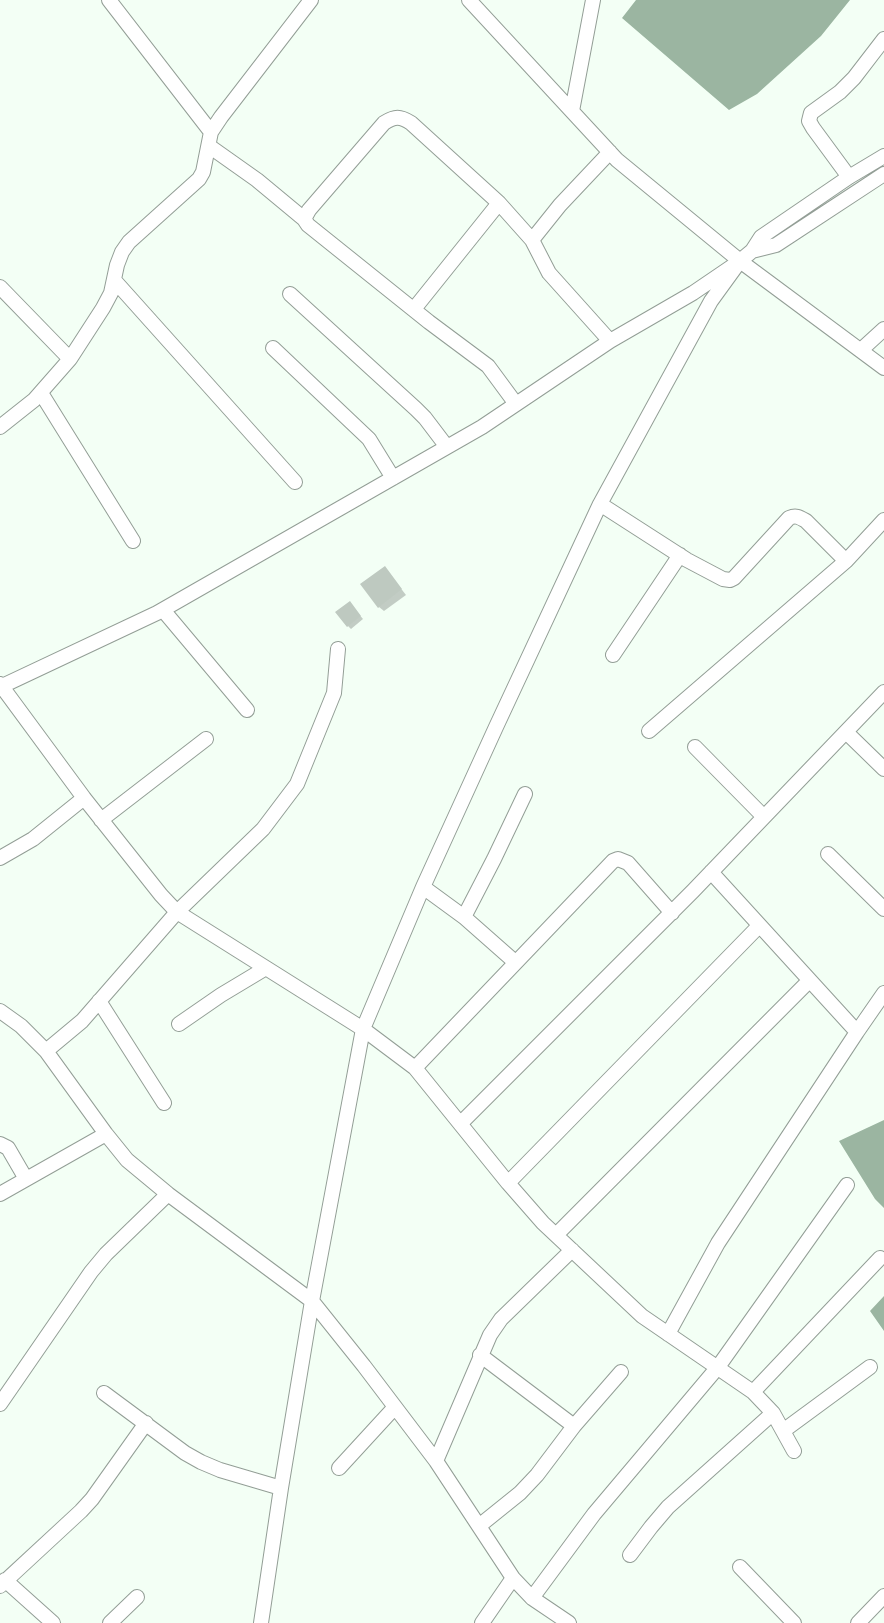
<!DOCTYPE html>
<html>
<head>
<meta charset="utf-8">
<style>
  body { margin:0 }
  canvas { display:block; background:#f3fff5 }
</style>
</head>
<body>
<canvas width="884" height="1623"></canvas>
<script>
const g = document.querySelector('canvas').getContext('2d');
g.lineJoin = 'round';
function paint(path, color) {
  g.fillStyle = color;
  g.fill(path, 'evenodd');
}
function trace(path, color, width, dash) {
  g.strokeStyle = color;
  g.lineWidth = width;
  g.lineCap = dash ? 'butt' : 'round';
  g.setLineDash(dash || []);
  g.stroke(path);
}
paint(new Path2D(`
  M636,0h214l-29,36 -64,58 -28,16 -107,-92z
  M884,1120v88l-9,-9 -36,-58z
  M884,1296v35l-14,-20z`), '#9bb5a1');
paint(new Path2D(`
  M389,573l17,22 -22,16 -5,-4z
  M352,606l11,13 -12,10 -3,-3z`), '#0003');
paint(new Path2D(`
  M385,566l17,23 -24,19 -18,-24z
  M350,601l11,15 -14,11 -12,-15z`), '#bec9c0');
const minor = new Path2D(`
  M109,0l102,132
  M469,0l148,160 123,101 144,107
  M572,111l21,-111
  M209,146l48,34 47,39
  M849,177l-36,-49 -4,-7 2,-8 29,-21 14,-14 30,-39
  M532,240l28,-35 50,-53
  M752,251l24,-6 108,-71
  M114,280l181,202
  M0,287l70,72 -36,41 -34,27
  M290,294l126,115 9,9 22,29
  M414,309l85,-106
  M273,348l96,91 24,39
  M861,350l23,-21
  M70,359l33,-51 8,-15 6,-28 5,-13 7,-10 70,-63 4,-7 8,-40 10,-15 90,-117
  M41,393l92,148
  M516,404l-28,-38 -59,-44 -121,-97 -4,-6 5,-9 75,-87c11,-7 16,-7 27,0l88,80 33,37 17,33 61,68
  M600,504l87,56 36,19 7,1 4,-2 55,-60c7,-3 10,-1 17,3l40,40
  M163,610l84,100
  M613,655l67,-100
  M0,684l84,114 77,97 16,17 186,117 52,39 93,115 35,40 99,93 111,76 20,21 21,38
  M0,687l157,-74 325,-186 128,-86 83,-48 47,-32 12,-10 9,-14 88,-60 35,-21
  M649,731l197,-170 38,-41
  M846,732l38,37
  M695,747l69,70
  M101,820l105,-81
  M828,854l56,55
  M0,858l33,-19 51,-41
  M423,887l41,30 51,45
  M464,917l30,-58 31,-65
  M99,1001l65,102
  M0,1011l21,15 25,25 60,83 21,26 41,34 144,107 52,65 72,95 77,117 19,20 37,25
  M179,1024l42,-29 45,-27
  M857,1032l27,-39
  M46,1051l36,-30 95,-109 86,-83 34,-45 37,-91 4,-44
  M415,1068l198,-207 5,-2 10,4 44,50
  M461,1123l232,-232 191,-199
  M0,1144l8,4 18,31
  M508,1183l251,-257
  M0,1194l106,-60
  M556,1235l253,-254
  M668,1334l50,-91 139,-211 -146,-160
  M480,1355l94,71
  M753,1392l127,-134
  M104,1393l81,60 16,9 19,8 61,18
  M0,1404l91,-132 15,-18 62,-60
  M783,1431l87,-64
  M436,1461l54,-126 11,-16 71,-69
  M339,1468l56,-61
  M479,1526l41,-33 17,-18 37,-49 47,-54
  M630,1555l21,-28 17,-20 105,-94
  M740,1567l54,56
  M5,1580l48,43
  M0,1586l81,-75 11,-12 54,-76
  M532,1598l62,-84 124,-147 129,-182
  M110,1623l27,-26
  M261,1623l20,-135 31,-187 51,-272 60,-142 73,-160 104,-223 111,-203 29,-40
  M482,1623l31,-45
  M858,1623l26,-27`);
trace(minor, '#939e96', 16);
trace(minor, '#fff', 14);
</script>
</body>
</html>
